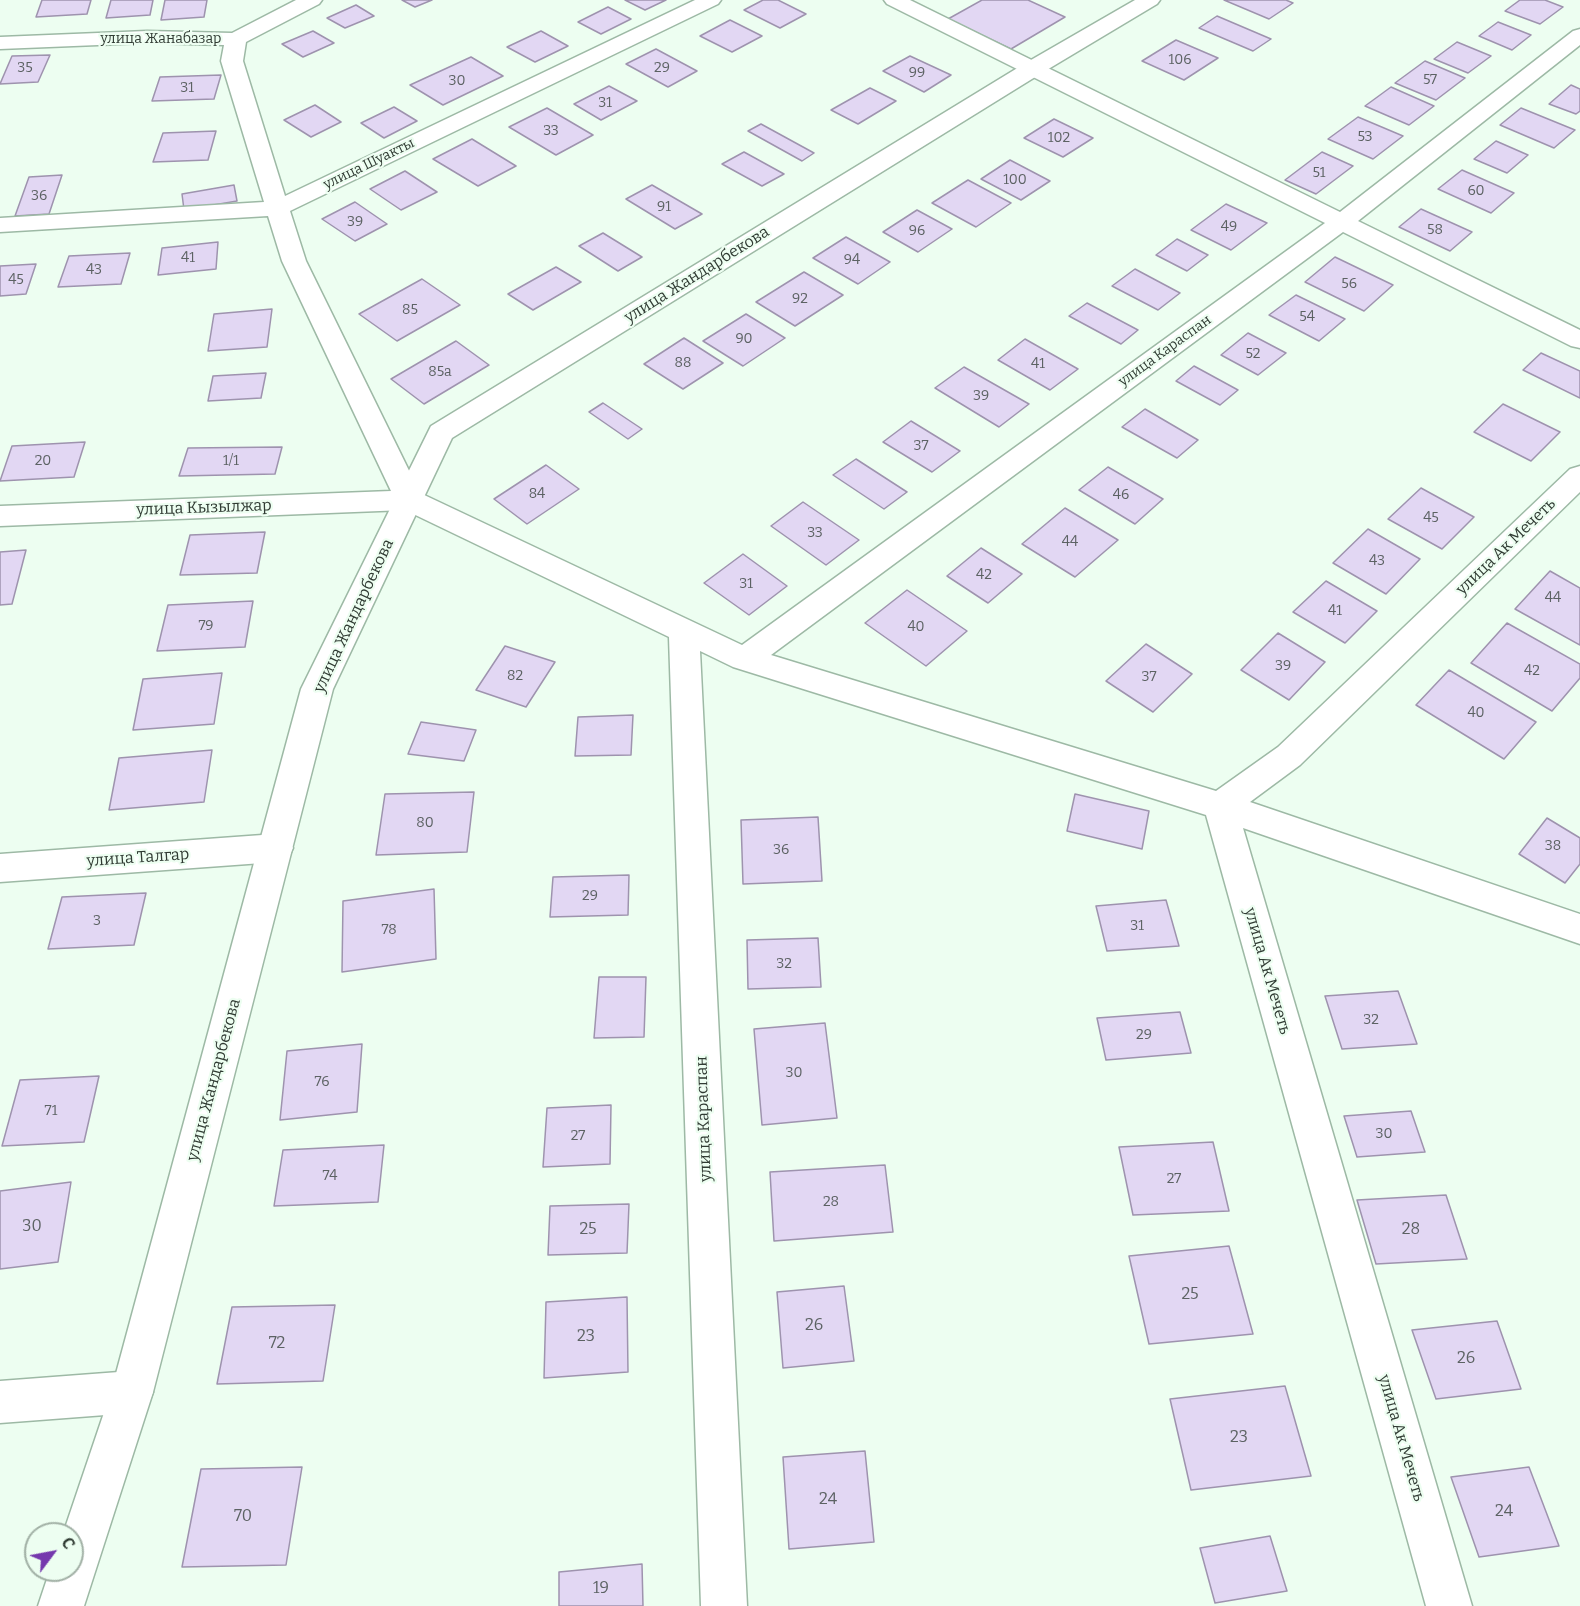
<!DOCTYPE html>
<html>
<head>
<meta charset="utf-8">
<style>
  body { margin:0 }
  #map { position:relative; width:1580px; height:1606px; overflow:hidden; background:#edfef1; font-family:Bitter,serif }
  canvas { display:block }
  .north { position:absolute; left:24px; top:1522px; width:60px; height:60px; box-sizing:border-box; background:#edfef1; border:2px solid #a1b0a5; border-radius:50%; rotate:58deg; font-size:16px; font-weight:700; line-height:24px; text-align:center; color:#303b33 }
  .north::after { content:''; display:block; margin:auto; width:21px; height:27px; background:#7538ad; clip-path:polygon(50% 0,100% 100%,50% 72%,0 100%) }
</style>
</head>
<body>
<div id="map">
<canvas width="1580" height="1606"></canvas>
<div class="north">С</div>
</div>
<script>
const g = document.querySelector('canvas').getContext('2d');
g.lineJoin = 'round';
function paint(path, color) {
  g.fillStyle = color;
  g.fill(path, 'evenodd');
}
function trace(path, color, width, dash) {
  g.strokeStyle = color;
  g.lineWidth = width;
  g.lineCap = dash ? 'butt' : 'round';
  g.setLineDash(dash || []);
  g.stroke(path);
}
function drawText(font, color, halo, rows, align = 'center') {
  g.font = font + ' Bitter,serif';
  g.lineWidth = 4.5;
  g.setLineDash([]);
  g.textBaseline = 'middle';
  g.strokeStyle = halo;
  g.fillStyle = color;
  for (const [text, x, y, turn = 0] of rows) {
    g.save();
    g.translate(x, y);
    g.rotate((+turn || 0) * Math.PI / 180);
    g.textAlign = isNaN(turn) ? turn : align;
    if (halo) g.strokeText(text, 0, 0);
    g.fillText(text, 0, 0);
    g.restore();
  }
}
const building = new Path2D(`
  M42,0h49l-4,14 -51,3z
  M111,0h42l-3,15 -44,3z
  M165,0h42l-3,17 -43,3z
  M402,0h30l-17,7z
  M625,0h41l-21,10z
  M763,0h15l28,14 -26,14 -36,-18z
  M982,0h46l37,17 -54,32 -63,-30z
  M1224,0h62l7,3 -24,16z
  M1520,0h25l18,7 -23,17 -35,-13z
  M356,5l18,11 -29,12 -18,-10z
  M608,7l23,12 -30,15 -23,-12z
  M1217,16l54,23 -18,12 -54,-23z
  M730,20l32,16 -30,16 -32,-16z
  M1498,22l33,13 -19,15 -33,-14z
  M313,31l21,12 -31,14 -21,-13z
  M541,31l27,15 -33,16 -28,-15z
  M1176,40l42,18 -34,22 -42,-19z
  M1457,42l34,14 -23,17 -34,-14z
  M656,49l41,22 -29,16 -42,-23z
  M50,55l-12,27 -38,2 12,-28z
  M910,56l41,19 -27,17 -41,-21z
  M471,57l32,19 -60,29 -33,-20z
  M1425,61l40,17 -29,22 -41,-17z
  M221,75l-7,24 -62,2 8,-24z
  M1571,85l9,4v22l-4,3 -27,-10z
  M609,86l28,15 -36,19 -27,-16z
  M1391,87l43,19 -25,19 -44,-19z
  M870,88l26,13 -38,23 -27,-14z
  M315,105l26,17 -30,15 -27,-17z
  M394,107l23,14 -33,17 -23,-15z
  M547,108l46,27 -37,20 -47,-28z
  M1521,108l54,22 -21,18 -54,-23z
  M1358,117l45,19 -30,23 -45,-20z
  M1054,119l39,19 -30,19 -39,-19z
  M761,124l53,29 -12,8 -54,-30z
  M216,131l-8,29 -55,2 10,-29z
  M472,139l44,27 -38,20 -45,-27z
  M1496,141l32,14 -21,18 -33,-14z
  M744,152l40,22 -22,12 -40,-22z
  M1322,152l31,14 -37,28 -31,-14z
  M1010,160l40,21 -29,19 -40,-21z
  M1462,170l52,23 -23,20 -53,-24z
  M405,171l32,21 -36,18 -31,-21z
  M62,175l-13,39 -34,2 14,-39z
  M968,180l43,23 -35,24 -44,-24z
  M234,185l3,16 -53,9 -2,-16z
  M652,185l50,29 -27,15 -49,-30z
  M355,202l32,22 -32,17 -33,-22z
  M1226,204l41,19 -36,27 -40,-20z
  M1421,209l51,23 -22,19 -51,-24z
  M917,210l35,19 -34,23 -35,-20z
  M603,233l39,24 -24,14 -39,-25z
  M846,237l44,25 -32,22 -45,-26z
  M1177,239l31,16 -21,16 -31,-16z
  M218,242l-2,27 -58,6 4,-27z
  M130,253l-9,31 -63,3 11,-31z
  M1335,257l58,28 -29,26 -59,-29z
  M36,264l-10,30 -26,2v-30z
  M556,267l25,15 -48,28 -25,-16z
  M1135,269l45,24 -22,17 -46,-24z
  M804,272l39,23 -48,31 -39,-24z
  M422,279l38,26 -63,36 -38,-27z
  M1296,295l49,24 -26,22 -50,-26z
  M1087,303l51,27 -17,14 -52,-28z
  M272,309l-5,38 -59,4 6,-37z
  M746,314l39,24 -42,28 -40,-25z
  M1248,333l38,20 -28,22 -37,-20z
  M684,338l39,25 -40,26 -39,-25z
  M1025,339l53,30 -28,21 -52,-30z
  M456,341l33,24 -65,39 -33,-25z
  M1541,353l39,18v27l-57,-28z
  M1194,366l44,24 -18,15 -44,-24z
  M964,367l65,37 -30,23 -64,-39z
  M266,373l-5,25 -53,3 5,-25z
  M603,403l39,26 -14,10 -39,-27z
  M1503,404l57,28 -29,29 -57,-29z
  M1145,409l53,31 -21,18 -55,-31z
  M911,421l49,30 -28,21 -49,-30z
  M85,442l-11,35 -74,4 12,-35z
  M282,447l-7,27 -96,2 9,-28z
  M856,459l51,33 -23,17 -51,-34z
  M546,465l33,24 -52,35 -33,-25z
  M1108,467l55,32 -28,25 -56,-34z
  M1421,488l53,29 -32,32 -54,-30z
  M803,502l56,38 -33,25 -55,-39z
  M1065,508l53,32 -43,37 -53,-33z
  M1368,529l52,30 -34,35 -53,-31z
  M265,532l-8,41 -77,2 10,-40z
  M981,548l41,26 -34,29 -41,-27z
  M26,550l-14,54 -12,1v-53z
  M743,554l44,32 -38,29 -45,-32z
  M1550,571l30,17v57l-65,-36z
  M1326,581l51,30 -32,32 -52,-31z
  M907,590l60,41 -41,35 -61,-43z
  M253,601l-8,46 -88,4 11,-46z
  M1507,623l73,41v14l-28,33 -81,-48z
  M1278,633l47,29 -36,38 -48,-30z
  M1146,644l46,30 -39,38 -47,-31z
  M505,646l50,16 -29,45 -50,-17z
  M1449,670l87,52 -32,37 -88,-54z
  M222,673l-8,51 -81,6 10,-51z
  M633,715l-2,40 -56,1 3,-39z
  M421,722l55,8 -12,31 -56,-7z
  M212,750l-8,52 -95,8 10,-52z
  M474,792l-7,60 -91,3 9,-61z
  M1075,794l74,17 -7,38 -75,-18z
  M818,817l4,64 -79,3 -2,-64z
  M1547,818l33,20v26l-15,19 -46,-29z
  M629,875l-1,40 -78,2 3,-40z
  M434,889l2,70 -94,13 1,-71z
  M146,893l-12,52 -86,4 14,-52z
  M1166,900l13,46 -72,5 -11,-45z
  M818,938l3,49 -73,2 -1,-49z
  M599,977h47l-2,60 -50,1z
  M1398,991l19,53 -75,5 -17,-53z
  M1180,1012l11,41 -85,7 -9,-42z
  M825,1023l12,95 -75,7 -8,-96z
  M362,1044l-5,68 -77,8 7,-69z
  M99,1076l-15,66 -82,4 18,-66z
  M611,1105l-1,59 -67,3 4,-59z
  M1411,1111l14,41 -68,5 -13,-41z
  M1213,1142l16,69 -96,4 -14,-68z
  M384,1145l-6,57 -104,4 9,-56z
  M885,1165l8,67 -119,9 -4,-69z
  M71,1182l-13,80 -58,7v-78z
  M1446,1195l21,64 -91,5 -19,-64z
  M629,1204l-2,49 -79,2 2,-49z
  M1229,1246l24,88 -104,10 -20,-88z
  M844,1286l10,75 -71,7 -6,-76z
  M627,1297l1,75 -84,6 2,-76z
  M335,1305l-12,76 -106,3 15,-77z
  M1497,1321l24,68 -85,10 -24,-69z
  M1285,1386l26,90 -120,14 -21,-91z
  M865,1451l9,91 -85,7 -6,-92z
  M302,1467l-16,98 -104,2 19,-98z
  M1529,1467l30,79 -80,11 -28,-80z
  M1270,1536l17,55 -72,12 -15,-55z
  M642,1564l1,42h-84v-34z`);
paint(building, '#e2d7f3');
trace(building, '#9e93ae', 1.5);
const street = new Path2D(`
  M296,0h26l-3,4 -73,38 -3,19 42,135 410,-196h26l-3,4 -428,207 16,50 114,232 322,152 583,-422 -438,-219 -3,-4h26l430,212 233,-181 7,-2v16l-222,176 222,109v18l-9,-2 -228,-114 -572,423 445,136 62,-44 292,-278 10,-3v26l-280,273 -50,37 330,112v30l-337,-116 229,778h-46l-220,-791 -473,-148 -33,-16 47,955h-46l-32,-969 -264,-127 -405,16v-20l391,-15 -109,-230 -14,-45 -268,16v-14l264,-16 -43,-141 3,-16 -77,-2 -147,6v-12l147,-6 85,2z
  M276,834l12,4 5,10 -5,10 -12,4 -276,20v-28z
  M132,1371l15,6 6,15 -6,15 -15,6 -132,10v-42z`);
const secondary = new Path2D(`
  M1135,0h25l-3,4 -117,70 -588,364 -119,251 -180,703 -69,214h-46l12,-36h22v-36h-9l48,-142 190,-703 130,-263 593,-362z`);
trace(street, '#9db9a5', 3);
trace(secondary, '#9db9a5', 3);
paint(street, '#fff');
paint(secondary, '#fff');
drawText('14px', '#303b33', '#edfef1', [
  ["улица Жанабазар",161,39],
  ["улица Шуакты",369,164,-26],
  ["улица Караспан",1165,351,-36]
]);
drawText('14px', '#5c6263', null, [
  ["106",1180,60],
  ["35",25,68],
  ["29",662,68],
  ["99",917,73],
  ["57",1430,80],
  ["30",457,81],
  ["31",187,88],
  ["31",605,103],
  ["33",551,131],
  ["53",1365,137],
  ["102",1059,138],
  ["51",1319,173],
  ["100",1015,180],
  ["60",1476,191],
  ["36",39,196],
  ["91",664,207],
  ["39",355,222],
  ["49",1229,227],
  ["58",1435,230],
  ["96",917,231],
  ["41",188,258],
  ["94",852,260],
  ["43",94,270],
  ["45",16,280],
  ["56",1349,284],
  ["92",800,299],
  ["85",410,310],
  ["54",1307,317],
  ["90",744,339],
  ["52",1253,354],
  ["88",683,363],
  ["41",1038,364],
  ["85а",440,372],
  ["39",981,396],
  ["37",921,446],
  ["20",43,461],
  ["1/1",231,461],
  ["84",537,494],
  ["46",1121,495],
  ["45",1431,518],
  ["33",815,533],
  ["44",1070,542],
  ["43",1377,561],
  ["42",984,575],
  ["31",746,584],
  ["44",1553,598],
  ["41",1335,611],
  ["79",206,626],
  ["40",916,627],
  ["39",1283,666],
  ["42",1532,671],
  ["82",515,676],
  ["37",1149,677],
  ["40",1476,713],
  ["80",425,823],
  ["38",1553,846],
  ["36",781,850],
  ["29",590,896],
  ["3",97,921],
  ["31",1137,926],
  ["78",389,930],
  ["32",784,964],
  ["32",1371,1020],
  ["29",1144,1035],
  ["30",794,1073],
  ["76",322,1082],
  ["71",51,1111],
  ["30",1384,1134],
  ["27",578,1136],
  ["74",330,1176],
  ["27",1174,1179],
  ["28",831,1202]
]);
drawText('16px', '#303b33', '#edfef1', [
  ["улица Жандарбекова",697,275,-32],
  ["улица Кызылжар",204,508,-2],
  ["улица Ак Мечеть",1506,547,-44],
  ["улица Жандарбекова",354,616,-65],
  ["улица Талгар",138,858,-4],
  ["улица Ак Мечеть",1267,971,74],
  ["улица Жандарбекова",214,1080,-75],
  ["улица Караспан",704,1119,-92],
  ["улица Ак Мечеть",1401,1438,74]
]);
drawText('16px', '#5c6263', null, [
  ["30",32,1227],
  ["25",588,1230],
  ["28",1411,1230],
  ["25",1190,1295],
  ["26",814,1326],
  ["23",586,1337],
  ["72",277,1344],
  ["26",1466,1359],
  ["23",1239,1438],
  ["24",828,1500],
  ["24",1504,1512],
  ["70",243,1517],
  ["19",601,1589]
]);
</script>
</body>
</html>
